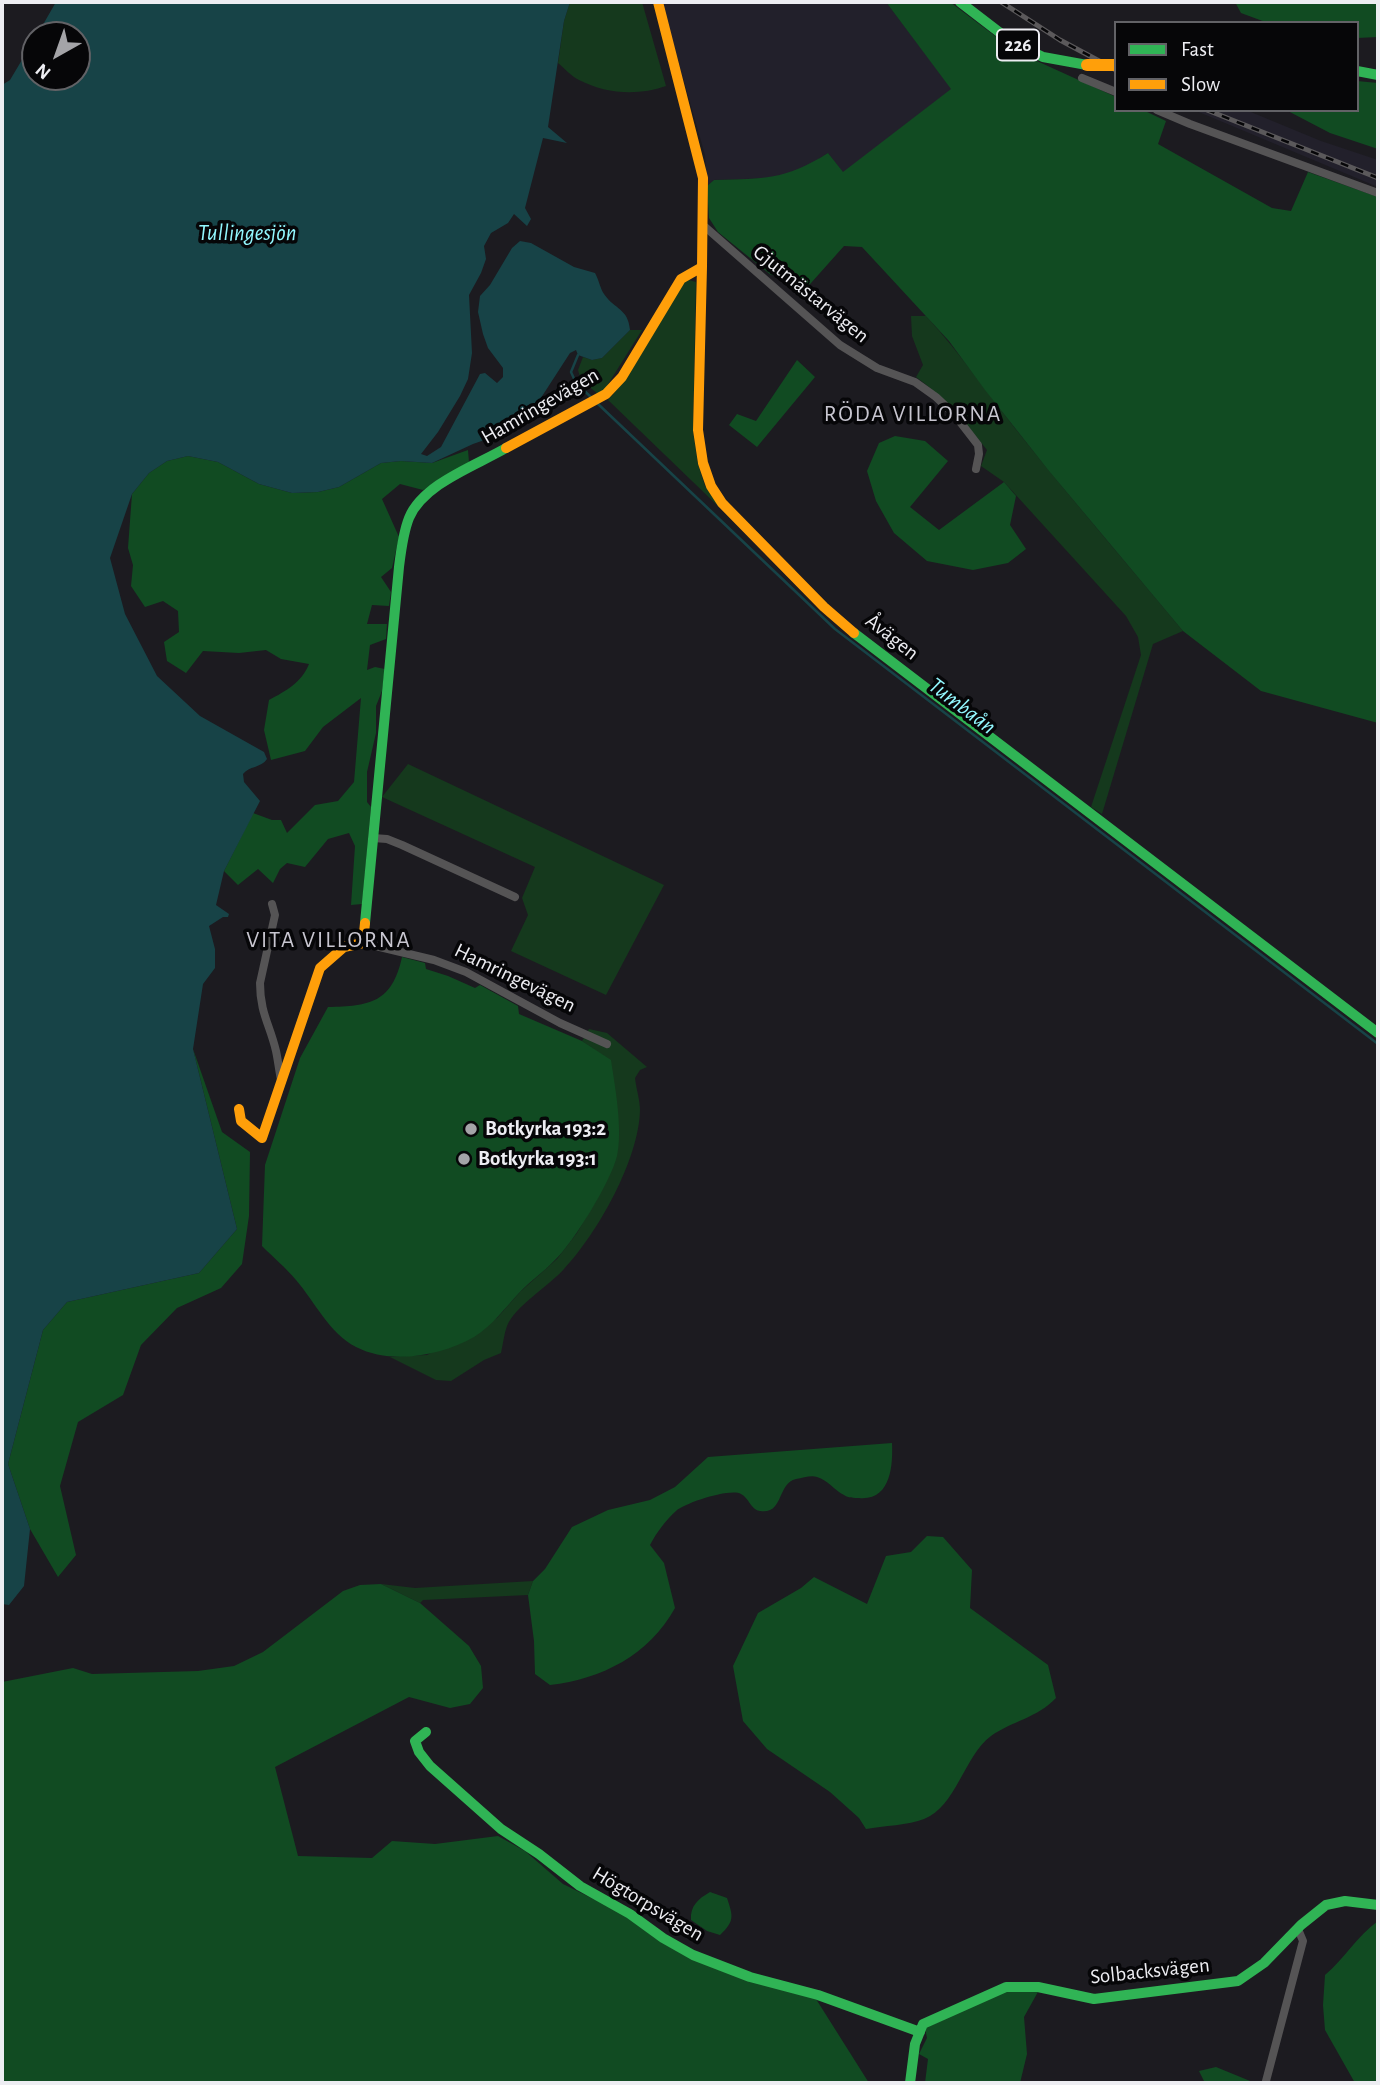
<!DOCTYPE html>
<html>
<head>
<meta charset="utf-8">
<style>
  body { margin:0 }
  #map { position:relative; width:1380px; height:2085px; overflow:hidden; background:#1c1b20; font-family:"Alegreya Sans",sans-serif }
  canvas { display:block }
  .frame { position:absolute; inset:0; border:4px solid #ededf2; pointer-events:none }
  .legend { position:absolute; left:1114px; top:21px; width:245px; height:91px; box-sizing:border-box; background:#060608; border:2px solid #626266; margin:0; padding:9px 12px; list-style:none; font-size:21px; color:#ededf2 }
  .legend li { display:flex; align-items:center; gap:14px; height:35px }
  .legend b { width:35px; border:2px solid #626266 }
  .north { position:absolute; left:21px; top:21px; width:70px; height:70px; box-sizing:border-box; background:#060608; border:2px solid #626266; border-radius:50%; rotate:220deg; font-size:19px; font-weight:700; line-height:28px; text-align:center; color:#ededf2 }
  .north::after { content:''; display:block; margin:auto; width:24px; height:32px; background:#a4a4a8; clip-path:polygon(50% 0,100% 100%,50% 72%,0 100%) }
</style>
</head>
<body>
<div id="map">
<canvas width="1380" height="2085"></canvas>
<div class="frame"></div>
<ul class="legend">
<li><b style="height:9px;background:#30b455"></b>Fast</li>
<li><b style="height:9px;background:#ff9f0a"></b>Slow</li>
</ul>
<div class="north">N</div>
</div>
<script>
const g = document.querySelector('canvas').getContext('2d');
g.lineJoin = 'round';
function paint(path, color) {
  g.fillStyle = color;
  g.fill(path, 'evenodd');
}
function trace(path, color, width, dash) {
  g.strokeStyle = color;
  g.lineWidth = width;
  g.lineCap = dash ? 'butt' : 'round';
  g.setLineDash(dash || []);
  g.stroke(path);
}
function drawText(font, color, halo, rows, align = 'center') {
  g.font = font + ' "Alegreya Sans",sans-serif';
  g.lineWidth = 7;
  g.setLineDash([]);
  g.textBaseline = 'middle';
  g.strokeStyle = halo;
  g.fillStyle = color;
  for (const [text, x, y, turn = 0] of rows) {
    g.save();
    g.translate(x, y);
    g.rotate((+turn || 0) * Math.PI / 180);
    g.textAlign = isNaN(turn) ? turn : align;
    if (halo) g.strokeText(text, 0, 0);
    g.fillText(text, 0, 0);
    g.restore();
  }
}
paint(new Path2D(`
  M663,2h223l66,87 -109,84 -15,-20 -24,15 -30,10 -60,2 -7,6 -2,-31 -40,-140z
  M1194,110h52l75,31 57,19v27z`), '#22202b');
paint(new Path2D(`
  M570,2h72l24,84c-28,10 -60,8 -87,-6 -7,-3 -15,-12 -21,-17l6,-42z
  M685,279l11,3 -3,150 5,32 7,22 15,22 -112,-108 19,-22z
  M911,316h15c36,39 66,84 100,126 51,64 105,126 157,189l-30,13 -51,170 -11,-7 50,-152 -3,-18 -12,-21 -122,-134 -23,-16 6,-16c-22,-28 -42,-52 -71,-73l7,-12 -11,-29z
  M630,330h12l-37,59 -7,5 -17,-14 -3,-10 5,-13 9,3 10,-2z
  M408,764l256,121 -58,110 -95,-44 17,-36 -6,-17 13,-31 -153,-70z
  M589,1029l18,4 40,34 -7,3 -5,8c1,10 5,22 5,32 -1,50 -43,124 -76,159 -15,17 -49,37 -57,57 -3,8 -4,18 -6,27l-17,7 -33,21 -15,-1 -46,-23 37,-2 70,-37 23,-26 37,-33 20,-26 21,-36 13,-136 -29,-20z
  M533,1581l-5,14 -105,5 -3,3 -39,-19 34,4z`), '#15391d');
paint(new Path2D(`
  M886,2h64l53,40 25,15 88,40v13h27l23,11 -8,23 114,64 19,3 17,-39 70,25v526l-117,-32 -78,-60 -134,-160 -64,-81 -36,-49 -87,-94 -18,-1 -41,46 -19,-16 -13,-1 -53,-43 -9,-14 -2,-32 7,-6c51,-2 69,1 114,-27l15,19 108,-83z
  M1235,2h143v35l-21,1v-15h-89l-27,-10z
  M1357,81l21,2v66l-48,-16 -44,-23h71z
  M797,360l18,17 -58,70 -28,-22 8,-11 19,7z
  M895,436l30,5 23,20 -38,46 29,23 65,-48 12,14 -6,29 16,24 -18,14 -35,7 -46,-9 -33,-28 -18,-32 -9,-30 12,-28z
  M468,450l1,12 -46,28 -23,-6 -18,15 17,38 -7,31 -11,9 10,15 -2,14 -17,-1 -5,19h20l-1,15 -16,6 -3,25 8,-3 10,2 -3,22 -6,15v27l-9,39v30l4,5 -9,97 -11,1 4,-59 -6,-13 -21,6 -23,28 -18,-4 -7,6 -7,14 -15,-14 -20,16 -14,-14 29,-58 19,7h9l6,13 28,-28 23,-4 16,-19 7,-84 -38,29 -18,24 -34,9 -7,-30 5,-30c17,-9 33,-18 40,-36l-28,-5 -15,-9 -27,3 -36,-2 -17,22 -19,-12 -3,-19 15,-10 -1,-21 -15,-10 -18,6 -14,-21 2,-21 -5,-17 4,-54 17,-21 18,-12 21,-5 30,6 41,22 33,9 26,-1 21,-5 42,-24 20,-2 31,2z
  M402,957l23,6 1,6 22,7 27,12 5,-3 38,21 1,8 63,27 29,19c4,27 12,69 6,96 -6,25 -43,86 -62,104 -11,12 -25,21 -36,33 -14,15 -27,33 -45,44 -33,19 -83,28 -118,10 -27,-14 -41,-45 -60,-67 -10,-12 -23,-23 -34,-34l3,-81 35,-107 28,-51c42,-1 64,-4 74,-50z
  M193,1049l29,83 28,20 -1,64 -7,48 -21,24 -44,20 -36,37 -18,50 -45,27 -18,64 16,69 -18,22 -28,-48 -22,-65 35,-134 24,-28 132,-29 38,-44z
  M892,1443c1,22 -1,58 -33,55 -5,0 -11,0 -15,-3 -10,-5 -16,-15 -27,-18 -6,-2 -14,1 -21,2 -19,4 -12,36 -36,32 -9,-1 -11,-13 -19,-17 -11,-6 -56,9 -65,17 -11,10 -19,21 -26,34l14,18 11,45c-26,47 -73,71 -125,77l-15,-11 -1,-33 -6,-46 5,-14 12,-12 27,-42 36,-17 42,-10 25,-13 33,-30z
  M927,1536l16,1 29,33 -2,38 78,57 8,33c-19,20 -44,23 -65,38 -27,20 -35,71 -67,83 -15,6 -41,7 -58,10l-7,-11 -29,-26 -63,-43 -24,-28 -10,-55 25,-53 43,-25 13,-11 53,27 19,-48 25,-4z
  M381,1584l39,19 49,43 12,20 2,22 -13,16 -20,4 -41,-11 -134,70 23,89 74,2 20,-17 43,3 63,-8 27,15 38,33 59,29 33,25 161,61 53,84h-867v-401l71,-14 19,6 106,-3 36,-5 29,-14 80,-61 17,-6z
  M710,1892l17,6c6,18 8,23 -7,37l-13,-4 -16,-11c-1,-14 7,-21 19,-28z
  M1378,1921v162h-23l-30,-53 -2,-25 2,-30c20,-17 32,-39 53,-54z
  M1007,1990h32l-15,27 3,37 -7,29h-104h9l3,-24 -9,-5 8,-16 -2,-10z
  M1216,2067l39,16h-50l-6,-12z`), '#114b22');
paint(new Path2D(`
  M56,2h514l-6,19 -16,106 19,16 -24,-5 -18,70 6,11 -4,7 -13,-12 -6,9 -17,10 -7,13 2,13 -5,14 -12,22 3,58 -4,26 -8,17 -22,36 -17,22 6,2 14,-9 39,-73 5,-1 12,10 6,-6v-9l-15,-20 -5,-14 -5,-22 2,-16 10,-11 22,-37 8,-7 11,2 43,24 21,6c4,7 5,15 9,21 11,16 24,14 26,36l-28,28 -10,2 -14,-5 -2,-5 -6,3 -33,51 -44,33 -20,7 -41,19 -31,-2 -20,2 -42,24 -21,5 -26,1 -33,-9 -41,-22 -30,-6 -21,5 -18,12 -17,21 -22,64 15,56 32,62 43,40 64,36 3,7c-6,9 -18,7 -24,15l1,8 16,19 -36,70 -8,34 13,9 -1,3h-5l-14,9 6,23v19l-12,16 -10,65 44,180 -38,44 -132,29 -24,28 -35,134 22,65 -6,57 -15,19 -7,-1v-1519l8,-5 25,-42v39h42v-42h-40z`), '#174347');
trace(new Path2D(`
  M578,355l-7,17 5,11 16,15
  M597,403l238,226 543,415`), '#174347', 2.5);
trace(new Path2D(`
  M1082,78l34,14
  M1157,110l33,14 188,69
  M704,226l136,119 37,23 38,14 21,15 18,17 24,31 1,9 -3,15
  M373,838l14,1 15,6 113,52
  M272,904l3,11 -15,68c0,30 10,42 16,68 2,9 3,19 5,29
  M363,943l71,17 32,12 94,51 47,21
  M1266,2081l37,-140 -5,-12`), '#555455', 8);
trace(new Path2D(`
  M960,2l52,40 31,15 44,8
  M1357,71l21,4
  M854,633l524,400
  M365,923l34,-356c2,-16 4,-34 10,-49 14,-34 66,-52 97,-70
  M426,1732l-11,9 4,11 11,14 71,63 38,25 41,32 50,28 33,24 30,17 57,22 68,18 102,37
  M910,2083l5,-39 8,-20 83,-37h32l56,12 144,-18 26,-18 37,-38 25,-20 19,-4 33,4`), '#30b455', 10);
trace(new Path2D(`
  M702,267l-4,163 5,33 8,23 11,17 102,104 30,26
  M506,448l100,-54 16,-17 59,-98 21,-12 1,-89 -45,-176
  M239,1109l2,12 21,17 58,-170 24,-21 19,-4 2,-20`), '#ff9f0a', 10);
const rail = new Path2D(`
  M1001,2l59,38 56,30
  M1207,110l171,68`);
trace(rail, '#5b595b', 5);
trace(rail, '#060608', 2.5, [8]);
trace(new Path2D(`
  M1087,65h29`), '#ff9f0a', 12);
for (const [x, y, r, color] of [
  [471,1129,7,"#a4a4a8"],
  [464,1159,7,"#a4a4a8"]
]) {
  const dot = new Path2D();
  dot.arc(x, y, r, 0, 2 * Math.PI);
  g.fillStyle = color;
  g.fill(dot);
  trace(dot, '#060608', 2.5);
}
for (const [x, y, w] of [
  [1018,45,42]
]) {
  const box = new Path2D();
  box.roundRect(x - w / 2, y - 15.5, w, 31, 5);
  g.fillStyle = '#060608';
  g.fill(box);
  trace(box, '#ededf2', 2);
}
drawText('bold 19px', '#ededf2', null, [
  ["226",1018,45]
]);
drawText('21px', '#ededf2', '#060608', [
  ["Gjutmästarvägen",811,294,39],
  ["Hamringevägen",540,406,-30],
  ["Åvägen",892,637,38],
  ["Hamringevägen",515,978,26],
  ["Högtorpsvägen",648,1904,31],
  ["Solbacksvägen",1150,1971,-6]
]);
drawText('bold 21px', '#ededf2', '#060608', [
  ["Botkyrka 193:2",485,1129],
  ["Botkyrka 193:1",478,1159]
], 'left');
drawText('italic 23px', '#93f8ff', '#060608', [
  ["Tullingesjön",247,233],
  ["Tumbaån",962,706,37]
]);
g.letterSpacing = '2px';
drawText('23px', '#c8c6d0', '#060608', [
  ["RÖDA VILLORNA",913,414],
  ["VITA VILLORNA",329,940]
]);
g.letterSpacing = '0px';
</script>
</body>
</html>
